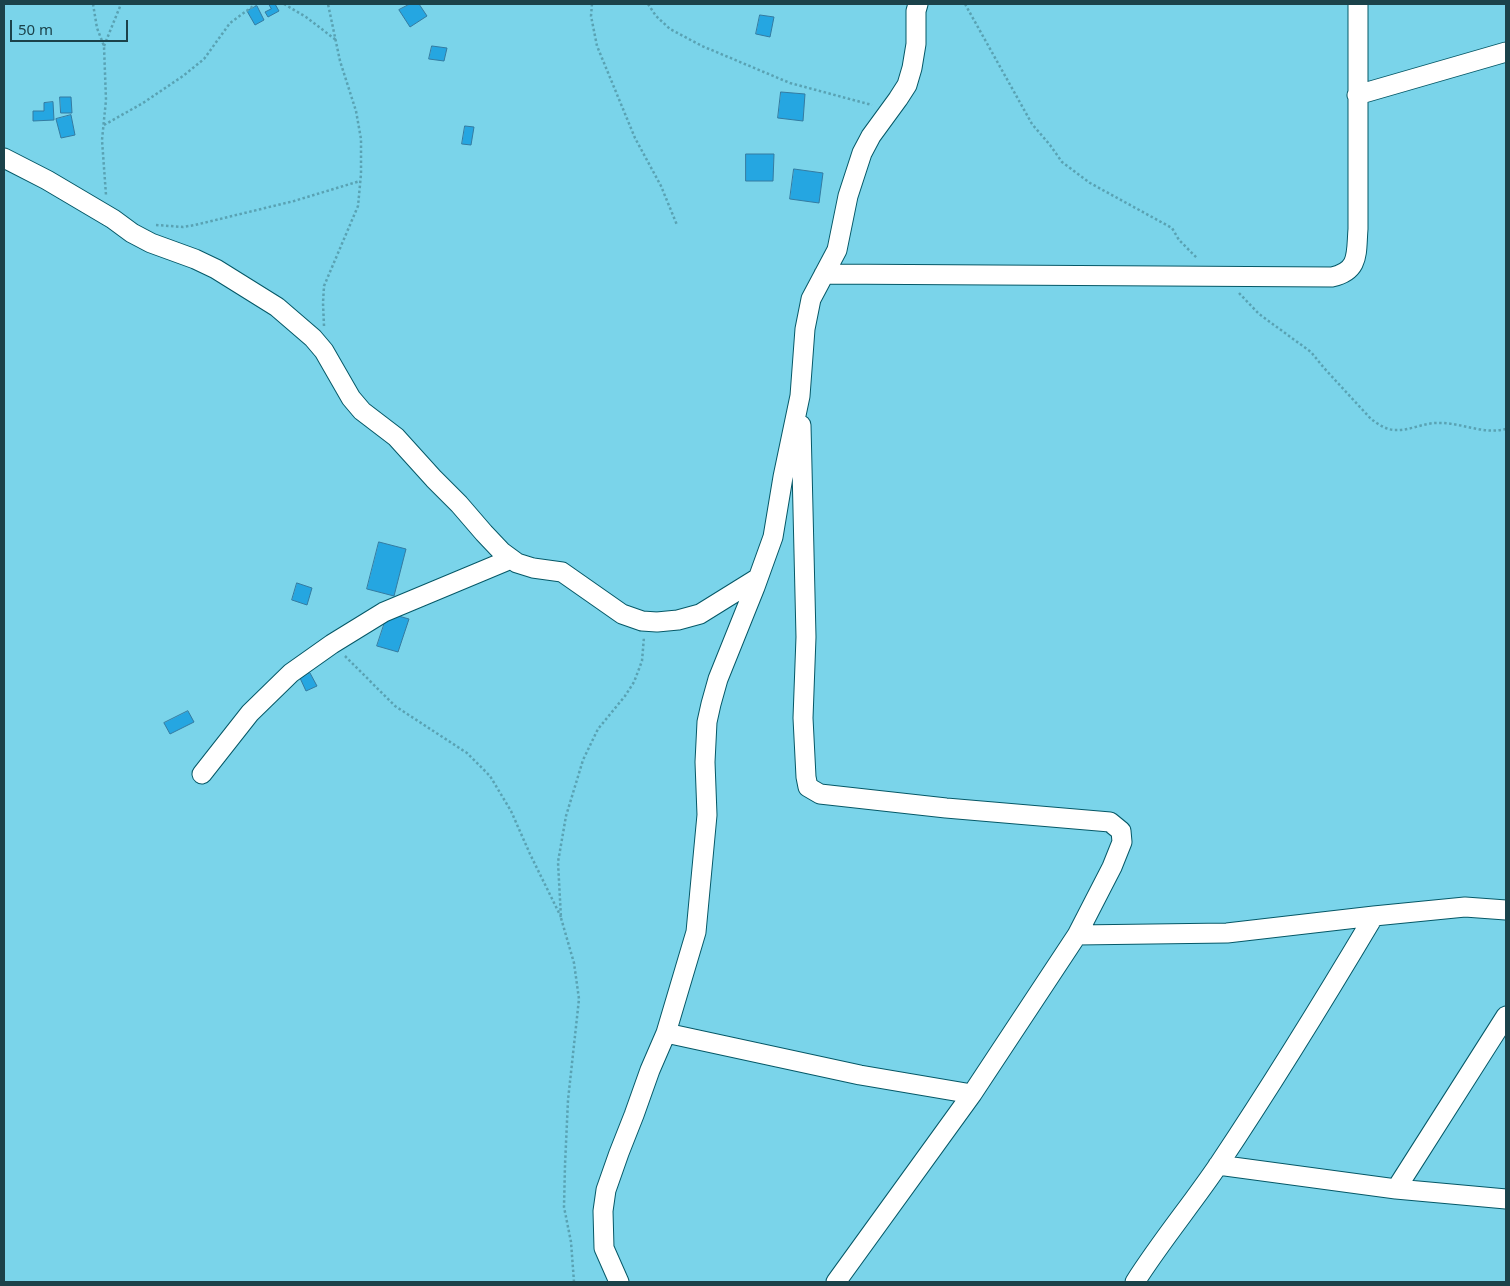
<!DOCTYPE html>
<html>
<head>
<meta charset="utf-8">
<style>
  body { margin:0 }
  #map { position:relative; width:1510px; height:1286px; overflow:hidden; background:#7ad4ea; font-family:"Noto Sans",sans-serif }
  canvas { display:block }
  .frame { position:absolute; inset:0; border:5px solid #1b424a; pointer-events:none }
  .scale { position:absolute; left:10px; top:20px; width:118px; height:22px; box-sizing:border-box; border:2px solid #1b424a; border-top:0; padding-left:6px; font-size:15px; line-height:18px; white-space:nowrap; color:#1b424a; -webkit-text-stroke:4px #7ad4ea; paint-order:stroke }
</style>
</head>
<body>
<div id="map">
<canvas width="1510" height="1286"></canvas>
<div class="frame"></div>
<div class="scale">50 m</div>
</div>
<script>
const g = document.querySelector('canvas').getContext('2d');
g.lineJoin = 'round';
function paint(path, color) {
  g.fillStyle = color;
  g.fill(path, 'evenodd');
}
function trace(path, color, width, dash) {
  g.strokeStyle = color;
  g.lineWidth = width;
  g.lineCap = dash ? 'butt' : 'round';
  g.setLineDash(dash || []);
  g.stroke(path);
}
const building = new Path2D(`
  M269,4h6l4,7 -11,6 -3,-5 6,-3z
  M410,4h9l8,12 -17,11 -11,-17z
  M257,6l7,14 -9,5 -8,-14z
  M760,15l14,2 -4,20 -14,-3z
  M432,46l15,2 -3,13 -15,-2z
  M781,92l24,2 -2,27 -25,-3z
  M60,97h11l1,16h-11z
  M53,102l1,18 -21,1v-10h11v-8z
  M71,115l4,20 -14,3 -5,-19z
  M465,126l9,1 -3,18 -9,-1z
  M746,154h28l-1,27h-27z
  M794,169l29,4 -4,30 -29,-4z
  M379,542l27,7 -12,47 -27,-7z
  M297,583l15,5 -5,17 -15,-5z
  M388,613l21,6 -11,33 -21,-6z
  M310,673l7,13 -11,5 -6,-13z
  M188,711l6,11 -24,12 -6,-11z`);
paint(building, '#25a6e1');
trace(building, '#347ba1', 1);
const minor = new Path2D(`
  M1357,95l149,-43
  M4,158l43,22 66,39 19,14 19,10 44,16 21,10 61,38 36,31 11,13 27,47 11,13 34,26 38,42 25,25 25,29 18,19 15,11 16,5 29,4 60,42 20,7 15,1 21,-2 22,-6 58,-36
  M824,274l508,3c28,-6 24,-24 26,-48v-225
  M801,425l5,212 -3,81 3,59 2,10 12,7 126,14 164,14 11,9 1,11 -10,25 -35,68 -105,159 -136,188
  M202,774l48,-61 41,-40 41,-29 52,-32 127,-53
  M1077,935l150,-2 147,-17 91,-9 41,3
  M666,1033l194,42 112,19
  M1218,1165l178,24 110,10
  M1396,1189l110,-173
  M619,1282l-15,-34 -1,-37 3,-21 13,-37 15,-38 16,-45 16,-37 30,-101 11,-117 -2,-53 2,-40 4,-18 7,-25 37,-92 18,-50 10,-60 17,-81 5,-67 6,-30 26,-49 11,-54 14,-43 9,-17 27,-37 9,-14 5,-17 4,-24v-33l2,-7
  M1135,1282c26,-41 57,-78 84,-118 54,-81 105,-164 155,-248`);
trace(minor, '#055867', 21);
trace(new Path2D(`
  M93,4l4,24 7,18 2,54 -4,40 4,55
  M284,4l22,13 30,23
  M592,4l-1,12 6,30 38,92 26,48 16,39
  M648,4l8,12 14,13 32,17 88,37 82,22
  M965,4l67,120 18,21 12,17 28,21 82,45 7,12 18,18
  M104,46l17,-42
  M104,125l39,-22 40,-27 21,-17 26,-36 26,-19
  M156,225l27,2 12,-2 99,-24 66,-20
  M1239,293l20,21 52,38 13,16 47,51c7,5 15,11 24,11 14,1 28,-7 42,-7 24,-1 46,12 69,6
  M324,326l-1,-23 1,-17 34,-80 3,-32v-35l-5,-28 -16,-50 -12,-57
  M345,656l50,50 72,47 23,23 21,35 19,43 31,63
  M574,1282l-3,-40 -7,-35 1,-42 3,-65 11,-101 -5,-36 -13,-45 -3,-56 8,-46 17,-56 15,-31 27,-33 9,-14 8,-21 2,-24`), '#59a2b3', 2.5, [2.5, 2.5]);
trace(minor, '#fff', 19);
</script>
</body>
</html>
